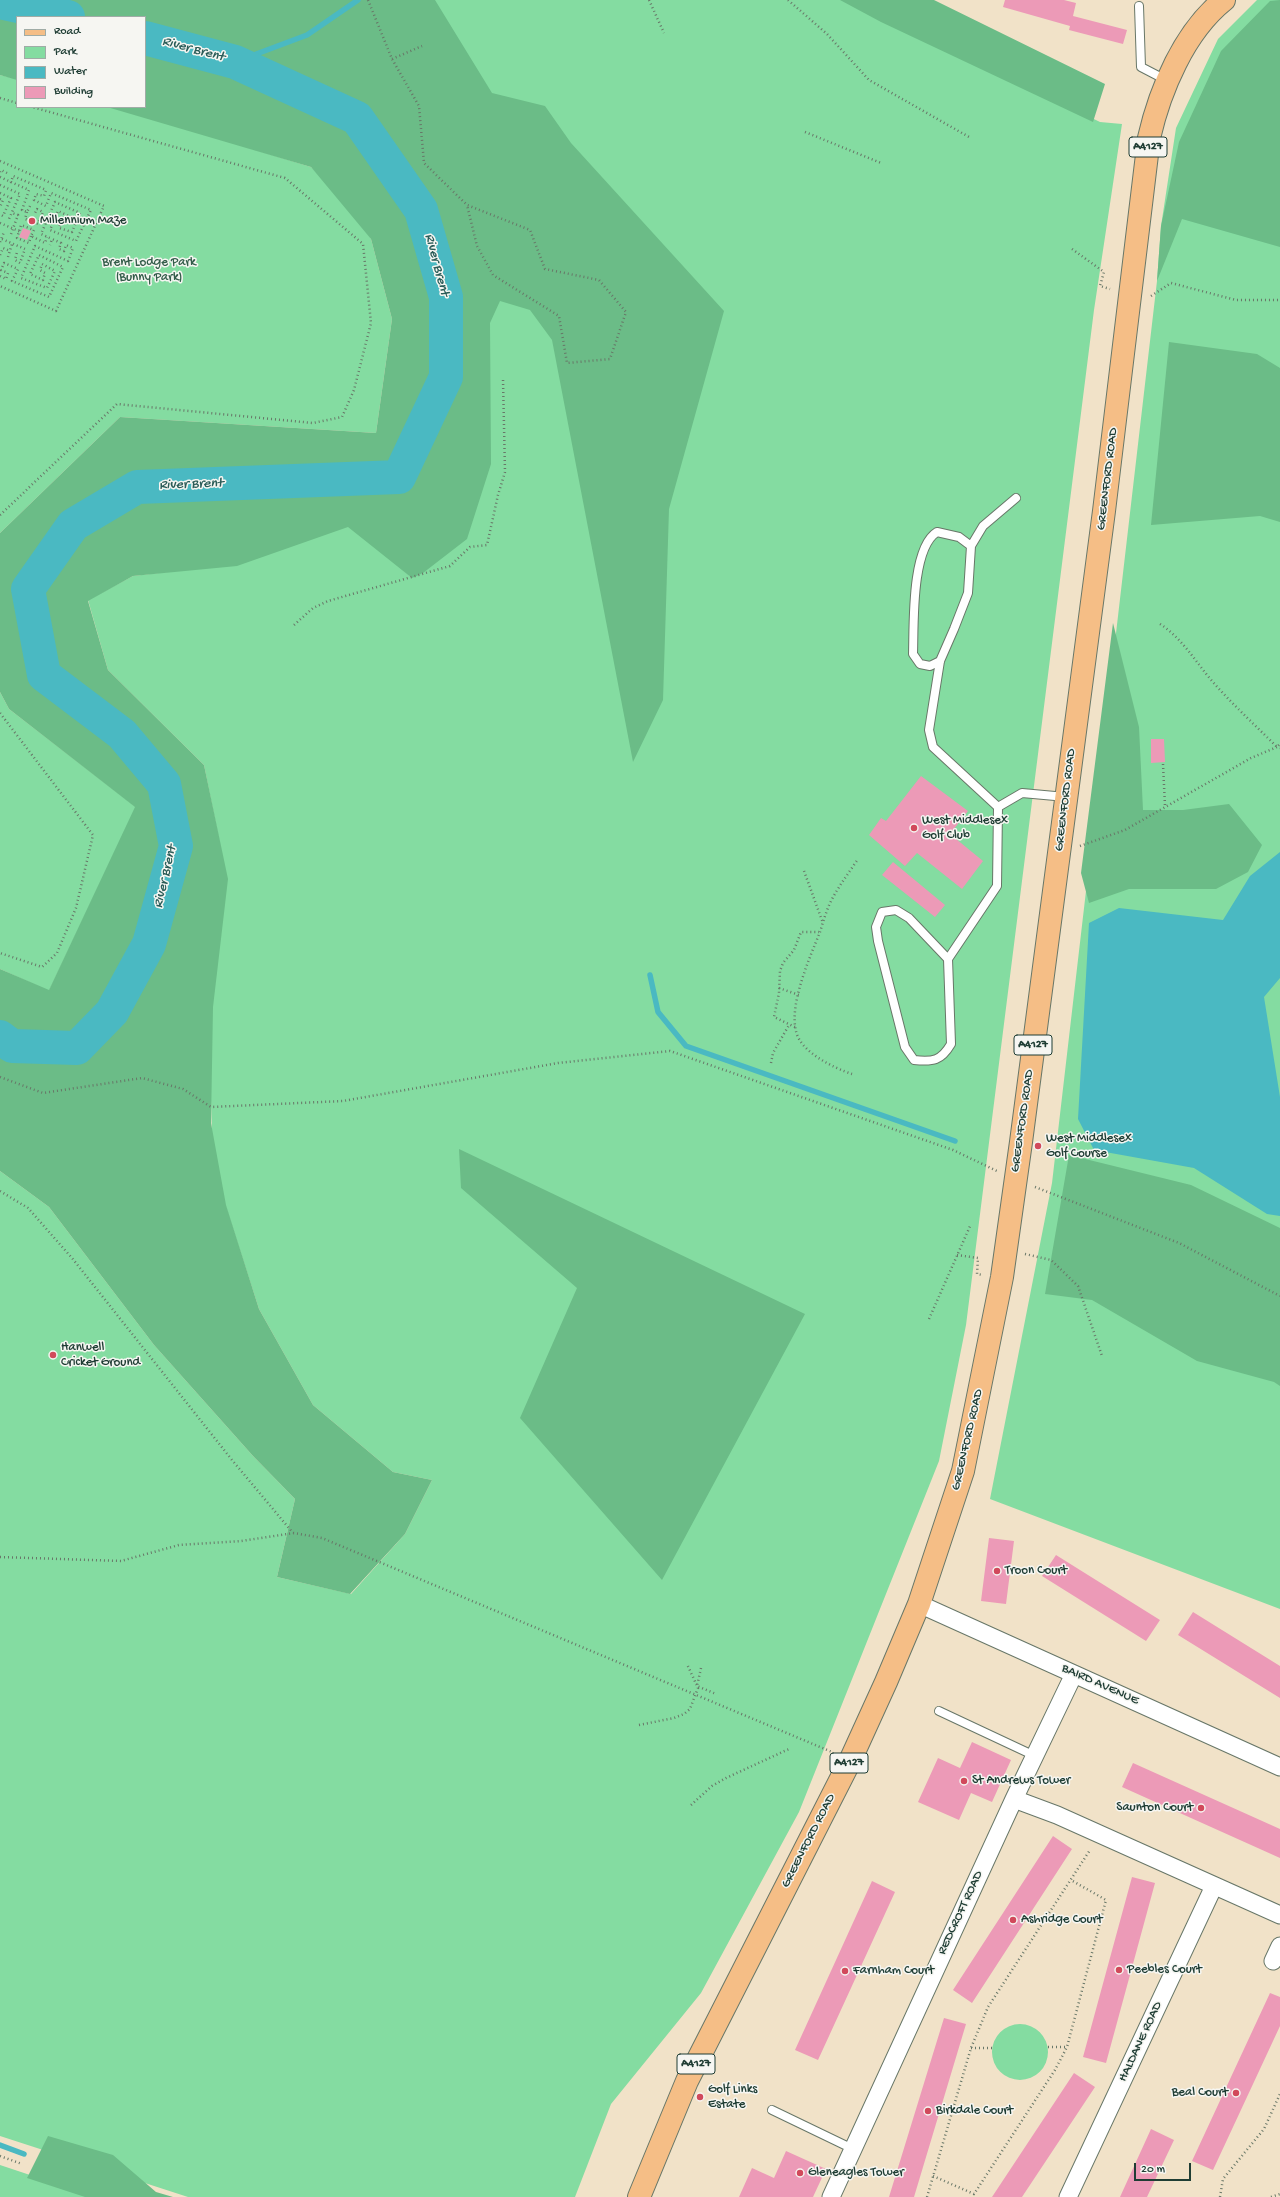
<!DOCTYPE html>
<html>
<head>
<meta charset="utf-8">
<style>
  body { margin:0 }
  #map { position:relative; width:1280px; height:2197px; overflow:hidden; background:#f1e2c8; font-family:"Gochi Hand",sans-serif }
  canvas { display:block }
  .legend { position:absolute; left:16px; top:16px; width:130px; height:92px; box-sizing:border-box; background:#f6f6f2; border:1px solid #a0aca6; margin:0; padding:5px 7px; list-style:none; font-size:12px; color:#1f3d34 }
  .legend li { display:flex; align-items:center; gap:8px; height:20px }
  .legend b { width:20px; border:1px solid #a0aca6 }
  .scale { position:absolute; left:1134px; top:2163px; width:57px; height:18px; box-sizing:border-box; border:2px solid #1f3d34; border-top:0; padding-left:5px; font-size:12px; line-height:14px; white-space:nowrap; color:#1f3d34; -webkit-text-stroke:3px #f6f6f2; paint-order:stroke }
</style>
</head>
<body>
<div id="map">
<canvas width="1280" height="2197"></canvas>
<ul class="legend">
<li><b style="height:5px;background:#f5be86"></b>Road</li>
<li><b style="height:11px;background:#84dca1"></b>Park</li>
<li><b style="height:11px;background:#4ab9c2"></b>Water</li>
<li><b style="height:11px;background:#ec9ab7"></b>Building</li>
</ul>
<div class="scale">20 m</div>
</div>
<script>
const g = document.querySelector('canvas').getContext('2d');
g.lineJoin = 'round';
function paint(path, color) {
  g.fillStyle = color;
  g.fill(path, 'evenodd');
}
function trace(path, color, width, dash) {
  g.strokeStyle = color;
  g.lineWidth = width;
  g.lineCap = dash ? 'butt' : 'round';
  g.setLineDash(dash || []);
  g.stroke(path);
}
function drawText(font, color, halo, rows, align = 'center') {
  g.font = font + ' "Gochi Hand",sans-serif';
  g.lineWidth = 3;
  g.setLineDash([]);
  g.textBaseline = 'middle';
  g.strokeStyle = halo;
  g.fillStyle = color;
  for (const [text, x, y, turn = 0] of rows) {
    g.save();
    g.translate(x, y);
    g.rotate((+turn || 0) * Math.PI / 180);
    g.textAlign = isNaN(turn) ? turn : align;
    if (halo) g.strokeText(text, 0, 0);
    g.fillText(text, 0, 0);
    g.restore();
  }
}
paint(new Path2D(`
  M432,0h418l250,122 22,2 -28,186 -128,1015 -27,136 -140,351 -98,181 -90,111 -36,93h-387l-188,-61v-965l49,36 105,138 99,111 42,43 -18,78 74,17 54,-60 27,-54 -39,-8 -80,-67 -54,-96 -46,-142 -4,-132 18,-156 -23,-114 -96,-95 -20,-70 45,-24 103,-12 59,-20 55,-23 60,55 52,-42 20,-74 1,-136 6,-29 36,7 30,17 79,438 24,-57 9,-189 51,-197 -176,-200 -56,-20z
  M1257,0h23v1609l-290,-110 62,-316 105,-902 4,-55 15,-98 42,-89z
  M0,75l17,4v28h99l195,60 44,39 16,33 21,80 -16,114 -256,-16 -120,116z
  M0,692l9,17 127,98 -87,184 -49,-22z
  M992 2052a28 28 0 1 1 56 0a28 28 0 1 1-56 0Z
  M0,2165l96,32h-96z`), '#84dca1');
paint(new Path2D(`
  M0,0h435l57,93 53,13 26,37 153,168 -55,198 -6,191 -30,62 -81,-422 -22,-30 -30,-9 -10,22 1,141 -24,75 -44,34 -11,5 -64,-51 -111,39 -104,10 -45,25 20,69 96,95 24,114 -15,128 -2,116 15,82 33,104 54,96 80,67 39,8 -27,54 -55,60 -73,-17 18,-78 -42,-43 -99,-111 -105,-138 -49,-36v-202l49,21 86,-183 -126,-98 -9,-17v-159l120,-116 256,16 16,-114 -21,-80 -60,-72 -204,-60h38v-90h-128v63l-17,-5z
  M840,0h94l171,84 -12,38 -212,-100z
  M1280,0v247l-98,-28 -25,62 4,-55 18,-84 42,-91 49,-50z
  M1169,342l88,12 23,14v154l-20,-6 -109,9z
  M1113,623l26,104 4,83h40l46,-6 33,41 -14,27 -32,17h-87l-40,14 -8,-30z
  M459,1149l346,165 -143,266 -142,-162 57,-130 -116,-100z
  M1069,1155l122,30 89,43v158l-6,-4 -77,-21 -105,-61 -47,-6z
  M48,2136l65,19 43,37 17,5h-88l-58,-19z`), '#6bbc87');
paint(new Path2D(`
  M1280,852v126l-16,19 16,100v119l-13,-2 -73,-46 -100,-18 -16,-31 11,-196 30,-15 104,12 27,-44z`), '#4ab9c2');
trace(new Path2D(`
  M235,62l72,-27 51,-35
  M650,975l8,37 28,34 269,95
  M0,2145l24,9`), '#4ab9c2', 5.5);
trace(new Path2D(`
  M0,2l68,15
  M0,1037l12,9 65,2 35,-36 37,-68 27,-98 -12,-62 -42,-50 -78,-59 -16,-86 45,-64 64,-38 262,-10 47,-100v-80l-25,-87 -64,-92 -122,-56 -90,-24`), '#4ab9c2', 34);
paint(new Path2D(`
  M1005,0h59l12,3 -3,13 54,14 -4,14 -54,-14 1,-4 -67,-19z
  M23,228l8,3 -4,9 -8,-3z
  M1151,739h13l1,23 -14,1z
  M921,776l47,35 -18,23 33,27 -21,28 -45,-36 -12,13 -36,-31 12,-17 5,3z
  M893,862l52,43 -10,12 -53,-42z
  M989,1538l25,3 -8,63 -25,-3z
  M1056,1555l104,65 -14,21 -104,-65z
  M1193,1612l87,54v32l-102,-63z
  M972,1742l39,18 -19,42 -21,-9 -12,27 -41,-18 20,-44 22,10z
  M1133,1763l147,66v29l-158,-71z
  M1053,1836l19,13 -100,154 -19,-13z
  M1132,1877l23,6 -49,180 -23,-6z
  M872,1881l23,11 -77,168 -23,-10z
  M1270,1993l10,4v29l-67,144 -21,-9z
  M944,2018l22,6 -52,173h-25z
  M1074,2073l21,14 -73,110h-30z
  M1151,2129l23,11 -27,57h-27z
  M786,2151l40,18 -13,28h-74l13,-29 22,10z`), '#ec9ab7');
const service = new Path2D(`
  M1139,6l2,61 25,13
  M940,661l-10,5 -10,-2 -7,-10c1,-29 -2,-106 24,-122l22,5 12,9
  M998,807l-65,-60 -4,-17 11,-69 14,-32 14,-36 3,-47 12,-20 33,-28
  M948,959l-39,-41 -13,-8 -14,2 -6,15 2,14 27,106 9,13c19,2 27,1 37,-16l-3,-85 49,-73 1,-79 24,-14 44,4
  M939,1711l96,45
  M772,2110l81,39`);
const minor = new Path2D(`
  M919,1604l361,163
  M1014,1799l43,16 223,100
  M1273,1961l7,-15
  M831,2197l183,-398 60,-125
  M1068,2197l146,-311`);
const primary = new Path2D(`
  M639,2197l48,-116 163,-320 36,-79 33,-78 44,-133 39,-194 19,-135 83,-631 45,-373c11,-48 35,-106 75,-138`);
trace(service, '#687768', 10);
trace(minor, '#687768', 19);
trace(primary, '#687768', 24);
trace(new Path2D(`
  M368,0l24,59 27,47 5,57 43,42 63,25 15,39 54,11 27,32 -16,47 -43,4 -8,-47 -66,-41 -16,-29 -10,-41
  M649,0l15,33
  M788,0l39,34 42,46 100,57
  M392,59l30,-13
  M0,98l17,5
  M805,132l76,31
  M0,161l104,45 -48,105 -56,-25
  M0,172l1,-2 6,3
  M0,177l11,5
  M0,185l20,9 -11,25
  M0,193l11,5 -8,18 -3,-2
  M0,199l3,1 -3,7
  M30,206l-3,6 -5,-2 7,-20 -18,-8 2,-6 33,14 -2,6 -8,-2 -2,6 12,6 5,-13 40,17 -15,31 -26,-11 8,-19 13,6 -2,6 -7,-3 -3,8 13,4 8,-19 -25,-11 -14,32 11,5
  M27,212l-2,7 13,5 5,-12 -6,-3 -3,6
  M0,223l21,9
  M11,234l7,-19 -6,-2
  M31,236l-2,7 -12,-5 4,-13 13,5 -3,6 14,7 2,-6
  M2,239l23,10 -5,14 -5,-3 2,-8
  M0,242l4,-10
  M1072,249l32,23 -4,14 10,3
  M0,255l3,-7 7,3
  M8,257l4,-13
  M0,276l6,3 2,-6 -7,-3 3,-7 14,6 -6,12 37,16 14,-30 -24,-12 -9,19 13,6 2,-7 -5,-3 2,-6 13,7 -8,17 -26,-10 14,-32 33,15 5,-13 -7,-3 -2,6 -5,-2 2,-6 -9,-4 -2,6
  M1151,296l20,-13 65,17h44
  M0,515l117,-111 196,19 29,-6 12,-27 17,-67 -8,-79 -78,-66 -253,-71
  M1160,624c22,14 35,37 52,57 20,23 43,44 65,66l3,-3
  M294,625l19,-17 15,-7 122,-35 20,-19 17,-2 11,-50 7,-23 -2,-93
  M0,713l93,122 -17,73 -19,45 -15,14 -42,-14
  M1163,764l2,42
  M1080,846l45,-16 126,-72 26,-11 3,1
  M804,871l19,52
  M779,988l20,7
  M795,1027l-21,-10 5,-24 1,-22 3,-8 11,-13 7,-18h18
  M771,1063l2,-10 16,-28
  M852,1074c-18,-6 -52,-22 -56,-43 -7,-27 14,-74 24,-99 3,-10 6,-20 10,-29 8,-16 18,-29 28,-44
  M0,1077l43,16 99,-15 41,11 28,18 132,-6 215,-38 112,-12 283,99 44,21
  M1035,1187l144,56 101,53
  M0,1191l28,17 44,50 160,202 61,73
  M1025,1254l26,6 27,26 24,70
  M957,1255l21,3 -1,16 6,1
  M929,1319l42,-95
  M0,1557l121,4 58,-16 62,-4 53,-8 28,5 510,214
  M701,1668l-4,18 19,8
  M639,1725l35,-7 10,-4 6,-5 8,-21 -11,-24
  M691,1805l21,-19 14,-8 63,-29
  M1048,2047h19
  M971,2048h21
  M0,2156l22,8
  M933,2176l41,18 81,-124 12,-23 39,-147 -35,-20
  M927,2197l44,-149 17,-41 102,-157
  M1220,2197l3,-18 41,-50 16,-35
  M1271,2197l9,-3`), '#687768', 2.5, [1, 3]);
trace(service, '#fff', 8);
trace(minor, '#fff', 17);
trace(primary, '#f5be86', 22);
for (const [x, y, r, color] of [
  [32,221,4,"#d1495b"],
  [914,828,4,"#d1495b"],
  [1038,1146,4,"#d1495b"],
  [53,1355,4,"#d1495b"],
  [997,1571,4,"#d1495b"],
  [964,1781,4,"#d1495b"],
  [1201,1808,4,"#d1495b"],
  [1013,1920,4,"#d1495b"],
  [1119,1970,4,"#d1495b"],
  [845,1971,4,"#d1495b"],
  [1236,2093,4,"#d1495b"],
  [700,2097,4,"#d1495b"],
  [928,2111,4,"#d1495b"],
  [800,2173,4,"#d1495b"]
]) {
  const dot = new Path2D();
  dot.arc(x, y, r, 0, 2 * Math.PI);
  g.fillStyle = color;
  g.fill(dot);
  trace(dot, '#f6f6f2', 1.5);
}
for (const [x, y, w] of [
  [1148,147,38],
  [1033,1045,38],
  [849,1763,38],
  [696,2064,38]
]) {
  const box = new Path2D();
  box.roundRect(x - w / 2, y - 10, w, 20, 3);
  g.fillStyle = '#f6f6f2';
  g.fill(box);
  trace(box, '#1f3d34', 1);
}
drawText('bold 12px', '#1f3d34', null, [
  ["A4127",1148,147],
  ["A4127",1033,1045],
  ["A4127",849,1763],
  ["A4127",696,2064]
]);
drawText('13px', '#1f3d34', '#f6f6f2', [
  ["Millennium Maze",40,221],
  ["West Middlesex",922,821],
  ["Golf Club",922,836],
  ["West Middlesex",1046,1139],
  ["Golf Course",1046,1154],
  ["Hanwell",61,1348],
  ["Cricket Ground",61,1363],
  ["Troon Court",1005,1571],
  ["St Andrews Tower",972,1781],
  ["Saunton Court",1193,1808,"right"],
  ["Ashridge Court",1021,1920],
  ["Peebles Court",1127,1970],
  ["Farnham Court",853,1971],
  ["Golf Links",708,2090],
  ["Estate",708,2105],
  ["Beal Court",1228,2093,"right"],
  ["Birkdale Court",936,2111],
  ["Gleneagles Tower",808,2173]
], 'left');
drawText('13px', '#335d4a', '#f6f6f2', [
  ["Brent Lodge Park",149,263],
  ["(Bunny Park)",149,278]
]);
drawText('13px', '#1f3d34', '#f6f6f2', [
  ["GREENFORD ROAD",1108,479,-83],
  ["GREENFORD ROAD",1066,800,-83],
  ["GREENFORD ROAD",1023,1121,-82],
  ["GREENFORD ROAD",968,1440,-77],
  ["BAIRD AVENUE",1100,1685,24],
  ["GREENFORD ROAD",809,1841,-63],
  ["REDCROFT ROAD",961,1913,-65],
  ["HALDANE ROAD",1141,2042,-65]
]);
drawText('italic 14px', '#2a5c58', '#f6f6f2', [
  ["River Brent",193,50,15],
  ["River Brent",436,265,75],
  ["River Brent",191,485,-2],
  ["River Brent",166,877,-77]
]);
</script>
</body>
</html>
